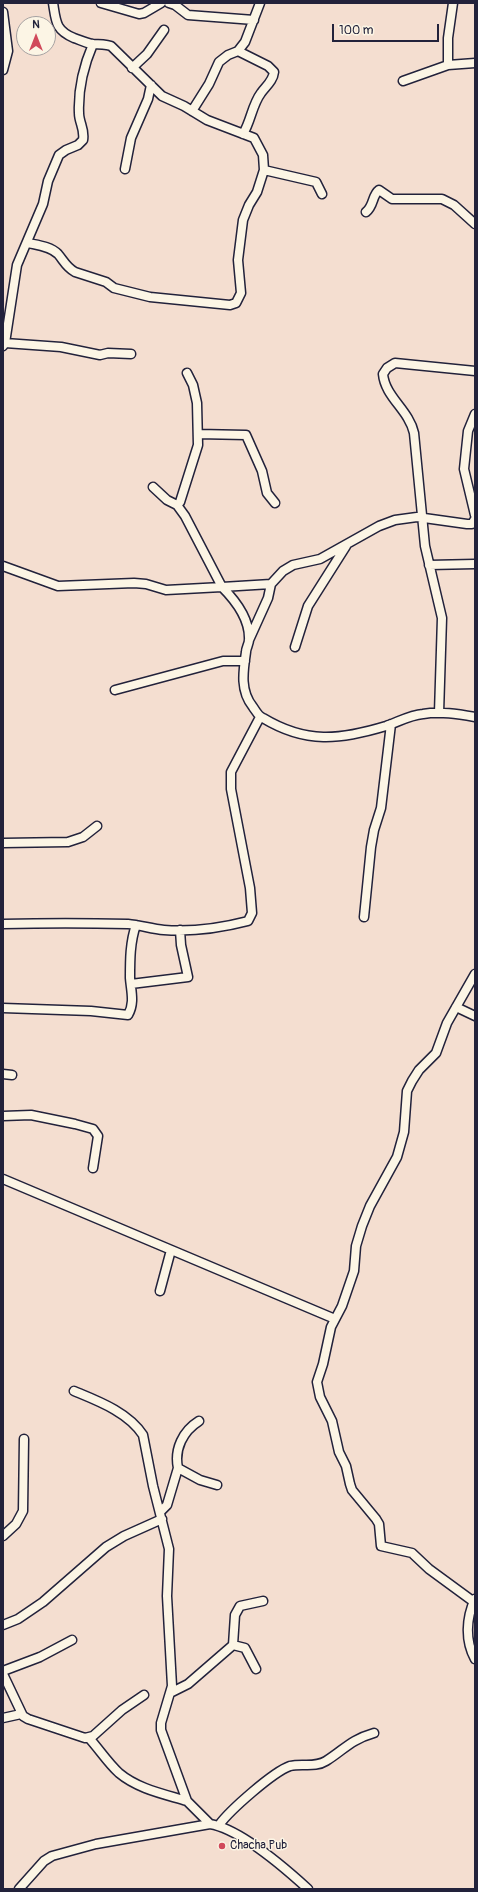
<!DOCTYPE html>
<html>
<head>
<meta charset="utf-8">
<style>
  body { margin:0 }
  #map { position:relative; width:478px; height:1892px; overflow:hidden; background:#f4ded0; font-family:Pangolin,sans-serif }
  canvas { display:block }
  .frame { position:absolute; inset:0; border:4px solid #22223b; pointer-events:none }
  .north { position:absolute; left:16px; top:16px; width:40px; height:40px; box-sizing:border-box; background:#fcf5e5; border:1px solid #a5a1a1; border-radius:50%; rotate:0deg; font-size:11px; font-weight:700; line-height:16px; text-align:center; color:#22223b }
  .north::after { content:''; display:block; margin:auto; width:14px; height:18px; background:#d1495b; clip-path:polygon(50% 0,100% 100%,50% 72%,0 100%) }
  .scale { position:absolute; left:332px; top:24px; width:107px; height:18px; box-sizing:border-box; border:2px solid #22223b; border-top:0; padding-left:5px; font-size:12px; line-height:14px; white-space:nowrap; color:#22223b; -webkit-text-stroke:3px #fcf5e5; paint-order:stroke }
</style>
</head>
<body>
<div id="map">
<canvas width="478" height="1892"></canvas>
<div class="frame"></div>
<div class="north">N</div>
<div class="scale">100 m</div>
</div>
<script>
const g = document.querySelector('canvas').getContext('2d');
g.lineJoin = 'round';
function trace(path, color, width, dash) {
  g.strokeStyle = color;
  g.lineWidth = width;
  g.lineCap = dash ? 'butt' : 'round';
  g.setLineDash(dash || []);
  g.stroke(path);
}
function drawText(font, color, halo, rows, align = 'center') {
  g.font = font + ' Pangolin,sans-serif';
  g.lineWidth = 3;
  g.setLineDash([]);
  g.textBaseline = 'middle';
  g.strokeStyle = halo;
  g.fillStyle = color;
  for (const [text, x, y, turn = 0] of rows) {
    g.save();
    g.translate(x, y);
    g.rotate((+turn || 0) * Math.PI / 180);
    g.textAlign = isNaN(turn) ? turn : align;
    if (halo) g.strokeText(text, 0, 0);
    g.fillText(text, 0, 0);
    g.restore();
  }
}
const minor = new Path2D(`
  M53,3c3,18 2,27 21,35 6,2 12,5 18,6 7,0 12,0 19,2l51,50 22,10 23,14 47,18 9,17 1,15 52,12 6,12
  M101,3l38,11 5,-1 17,-10
  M169,3l6,2 13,10 66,5
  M3,12l5,39 -5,19
  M238,51l30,15 6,6c-1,9 -8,14 -13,21 -9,12 -10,28 -18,41
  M448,65v-27l5,-35
  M132,68l15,-14 17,-24
  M403,81l45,-16 27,-2
  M192,111l17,-27 10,-22 9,-7 10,-4 7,-9 15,-39
  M125,169l6,-31 17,-39 3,-14
  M366,212c8,-6 6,-17 13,-22l13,9h50l12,6 21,19
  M28,243c9,2 22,3 30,11 6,7 8,13 17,18l31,10 8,6 36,9 80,8 6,-2 5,-10 -3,-33 5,-40 6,-15 8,-13 7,-22
  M5,343l56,4 39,8 8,-2 23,1
  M3,346l2,-3 12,-78 26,-61 5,-23 11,-26 7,-5 12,-5 5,-5c2,-11 -4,-17 -4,-27 -1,-24 5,-48 14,-69
  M475,414l-7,17 -4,38 11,46
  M198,434l48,1 16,36 5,22 8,10
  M153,487l14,13 10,5 3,-3 18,-57 -1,-42 -4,-18 -6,-12
  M177,505l8,11 37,71 49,-3
  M429,565l46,-1
  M3,566l55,20 76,-3 12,1 20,6 56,-3c13,13 28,33 27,53 0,4 -3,8 -3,12 -3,20 -6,39 7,55 3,4 5,9 10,11 43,26 77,22 123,8 12,-4 24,-11 37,-12 17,-3 35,0 52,3
  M249,640l19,-42 3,-14 12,-13 10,-6 27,-6 59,-33 16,-6 22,-3 50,7h5l3,-5
  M295,647l13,-41 38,-60
  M115,690l108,-29h22
  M439,713l3,-95 -17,-72 -11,-113c-5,-23 -29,-36 -31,-59l4,-6 8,-5 80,8
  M3,843l65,-1 15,-5 14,-11
  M364,917l7,-70 3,-17 7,-22 10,-84
  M3,924c42,-1 83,-1 125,0 12,1 24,5 36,6 28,2 57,-2 84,-9l4,-8 -2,-25 -19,-99v-17l29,-55
  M131,984l57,-7 -7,-32 -1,-15
  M456,1007l19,9
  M3,1008l88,3 37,4c7,-12 3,-24 2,-37 0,-18 0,-36 6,-53
  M3,1074l9,1
  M3,1116l28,-1 44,9 18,5 5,7 -5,32
  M3,1179l332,140
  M160,1291l11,-41
  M74,1391c24,10 54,21 69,44l10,51 16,63 -2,47 5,90 -11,37v7l26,71 23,23
  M199,1421c-16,10 -25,28 -21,47l22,12 17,5
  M160,1512l7,-7 11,-37
  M3,1536l13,-12 7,-13 1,-72
  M475,1599c-9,19 -10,42 0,60
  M474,1602l-45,-33 -17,-16 -31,-7 -2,-22 -3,-5 -24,-29 -2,-6 -4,-18 -7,-14 -7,-31 -12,-24 -3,-15 6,-18 8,-37 11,-21 12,-35 2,-25 6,-20 8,-20 27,-49 7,-25 3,-41 5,-10 7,-11 17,-17 11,-30 28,-49
  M3,1625l15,-6 25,-17 63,-55 18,-11 38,-17
  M233,1645l12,3 11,21
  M3,1671l37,-14 32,-17
  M3,1674l20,42 5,3 57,19 8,-2 29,-26 22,-15
  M170,1693l18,-9 45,-39 2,-30 5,-9 23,-5
  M3,1718l18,-4
  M89,1738c10,11 19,25 30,35 19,16 45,21 68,28
  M219,1825c11,-15 54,-53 71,-59 12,-3 25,2 36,-5 19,-12 24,-21 48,-28
  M19,1889l25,-28 8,-5 44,-12 114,-20c30,5 75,44 98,65`);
trace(minor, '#22223b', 11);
trace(minor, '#fcf5e5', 8);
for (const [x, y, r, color] of [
  [222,1846,4,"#d1495b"]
]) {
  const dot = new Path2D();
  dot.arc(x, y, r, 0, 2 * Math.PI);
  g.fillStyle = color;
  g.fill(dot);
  trace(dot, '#fcf5e5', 1.5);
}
drawText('12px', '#22223b', '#fcf5e5', [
  ["Chacha Pub",230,1846]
], 'left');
</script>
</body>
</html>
